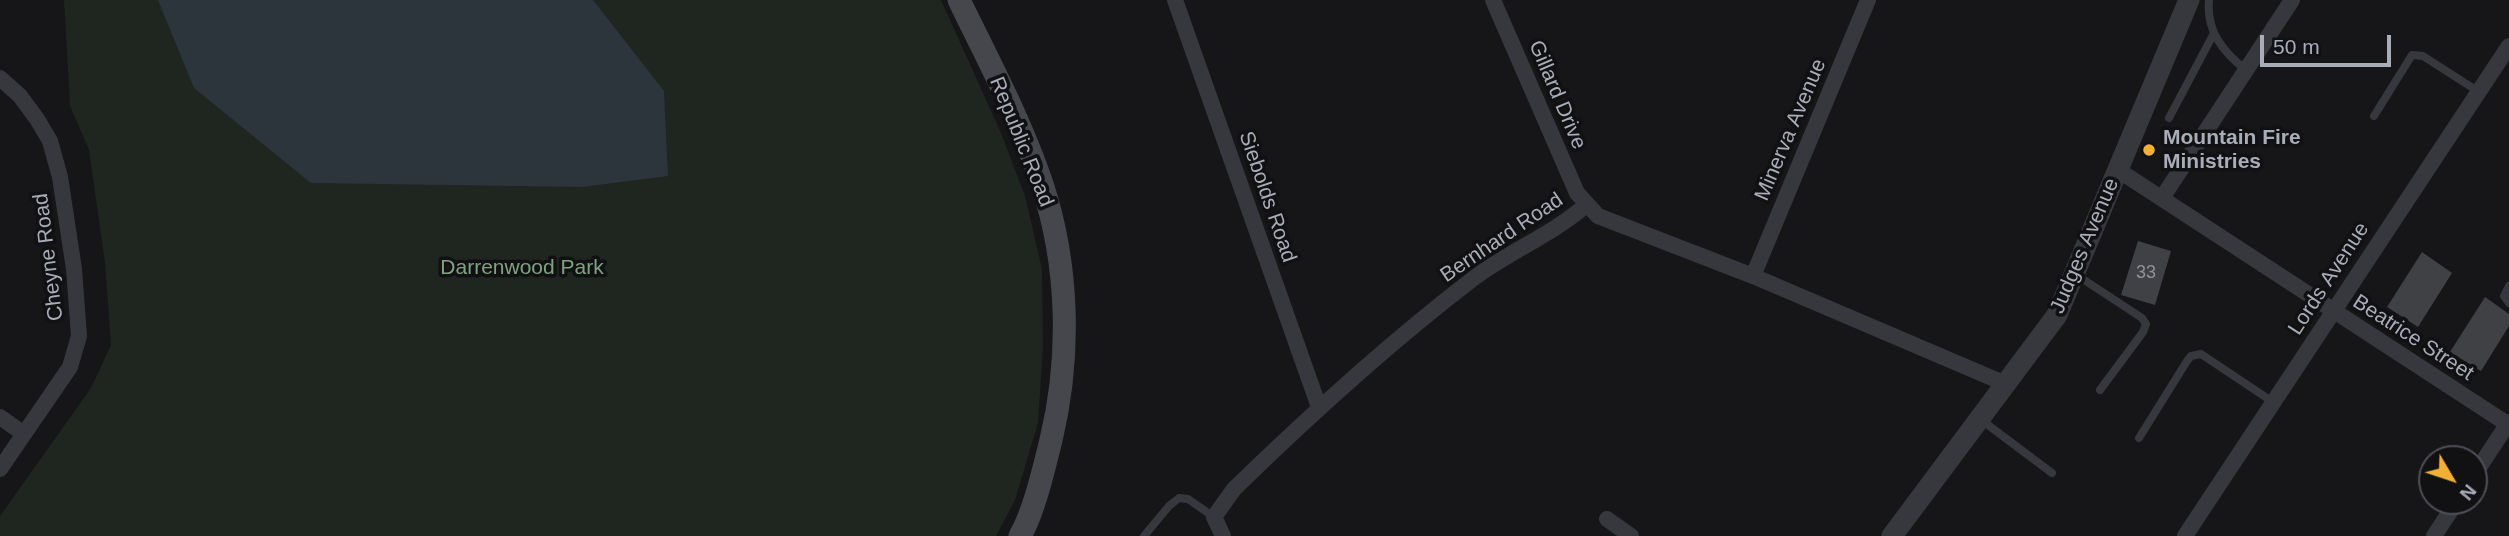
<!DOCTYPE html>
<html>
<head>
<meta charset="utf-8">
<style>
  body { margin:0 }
  #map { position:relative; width:2509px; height:536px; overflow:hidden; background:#161618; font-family:Arial,sans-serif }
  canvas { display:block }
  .north { position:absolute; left:2418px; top:445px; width:70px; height:70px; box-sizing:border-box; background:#111113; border:2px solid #4d4f55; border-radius:50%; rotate:129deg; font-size:19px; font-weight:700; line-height:28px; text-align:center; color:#a8adb8 }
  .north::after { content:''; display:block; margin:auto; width:24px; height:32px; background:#f2b134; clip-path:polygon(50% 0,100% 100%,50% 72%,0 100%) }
  .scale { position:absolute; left:2260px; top:35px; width:131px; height:32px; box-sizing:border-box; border:4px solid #a8adb8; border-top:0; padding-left:9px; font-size:21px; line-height:24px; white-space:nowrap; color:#a8adb8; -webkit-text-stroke:5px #111113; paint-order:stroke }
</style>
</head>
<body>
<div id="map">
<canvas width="2509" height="536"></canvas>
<div class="north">N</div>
<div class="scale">50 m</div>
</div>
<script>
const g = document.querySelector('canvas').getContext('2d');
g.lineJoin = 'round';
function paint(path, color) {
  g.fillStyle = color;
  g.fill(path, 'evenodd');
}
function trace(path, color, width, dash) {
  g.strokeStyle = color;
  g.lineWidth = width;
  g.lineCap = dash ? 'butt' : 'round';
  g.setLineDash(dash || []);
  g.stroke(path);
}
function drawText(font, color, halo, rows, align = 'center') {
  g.font = font + ' Arial,sans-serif';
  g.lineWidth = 7;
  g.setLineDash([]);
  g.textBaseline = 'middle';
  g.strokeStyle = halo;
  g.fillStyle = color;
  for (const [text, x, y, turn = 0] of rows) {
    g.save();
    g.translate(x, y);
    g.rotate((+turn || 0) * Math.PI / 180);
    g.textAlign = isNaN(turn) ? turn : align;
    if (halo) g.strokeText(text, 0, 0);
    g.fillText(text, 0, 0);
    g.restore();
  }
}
paint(new Path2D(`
  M64,0h877l60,133 24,63 17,73 1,78 -5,76 -23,77 -19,36h-996v-20l91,-128 20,-43 -6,-82 -16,-113 -19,-44z`), '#1e261f');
paint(new Path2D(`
  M158,0h435l71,91 4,85 -86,11 -271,-4 -117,-95z`), '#2c353c');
paint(new Path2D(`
  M2138,241l33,10 -16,54 -34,-10z
  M2422,252l30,21 -34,54 -31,-20z
  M2485,297l24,17v12l-28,45 -31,-19z`), '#404145');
trace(new Path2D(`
  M2209,0c-3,31 14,52 37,70
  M2374,116l38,-61 11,1 56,36
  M2169,118l45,-85
  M2075,274l67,44 4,6 -3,8 -43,58
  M2509,286l-5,10 5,7
  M1980,419l72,54
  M2139,438l48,-77 4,-5 10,-2 72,48
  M1144,536l25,-30 10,-8 9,1 26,18`), '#37383d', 8);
trace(new Path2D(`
  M1175,0l144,407
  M1493,0l84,193 21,23 155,60 253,108
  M0,78l20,18 17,23 13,22 10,36 14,92 5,67 -9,31 -70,102
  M2118,170l391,255
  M2162,198l130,-198
  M1753,276l115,-276
  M0,417l24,17
  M2474,475l35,-53
  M1607,519l24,17
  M1223,536l-9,-19 20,-28c76,-74 155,-146 240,-211 36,-27 78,-43 112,-73
  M2185,536l324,-490
  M2434,536l23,-35`), '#37383d', 16);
trace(new Path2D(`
  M1892,536l165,-221 132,-315`), '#37383d', 21);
trace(new Path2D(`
  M959,0c29,60 62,121 83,184 27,82 29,173 9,256 -7,28 -17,72 -31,96`), '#45474d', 23);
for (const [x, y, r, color] of [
  [2149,150,7,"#f2b134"]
]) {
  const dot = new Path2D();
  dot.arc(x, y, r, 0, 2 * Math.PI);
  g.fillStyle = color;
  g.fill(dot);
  trace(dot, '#111113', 2.5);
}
drawText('18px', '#8e929b', null, [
  ["33",2146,273]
]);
drawText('21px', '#a8adb8', '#111113', [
  ["Gillard Drive",1557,95,67],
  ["Minerva Avenue",1791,130,-67],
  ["Republic Road",1021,142,68],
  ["Siebolds Road",1267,197,71],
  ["Bernhard Road",1502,238,-34],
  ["Judges Avenue",2085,246,-67],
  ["Cheyne Road",49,257,-97],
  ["Lords Avenue",2329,279,-57],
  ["Beatrice Street",2413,338,33]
]);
drawText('bold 21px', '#a8adb8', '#111113', [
  ["Mountain Fire",2163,138],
  ["Ministries",2163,162]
], 'left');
drawText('21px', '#7fa381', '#111113', [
  ["Darrenwood Park",522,268]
]);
</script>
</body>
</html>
